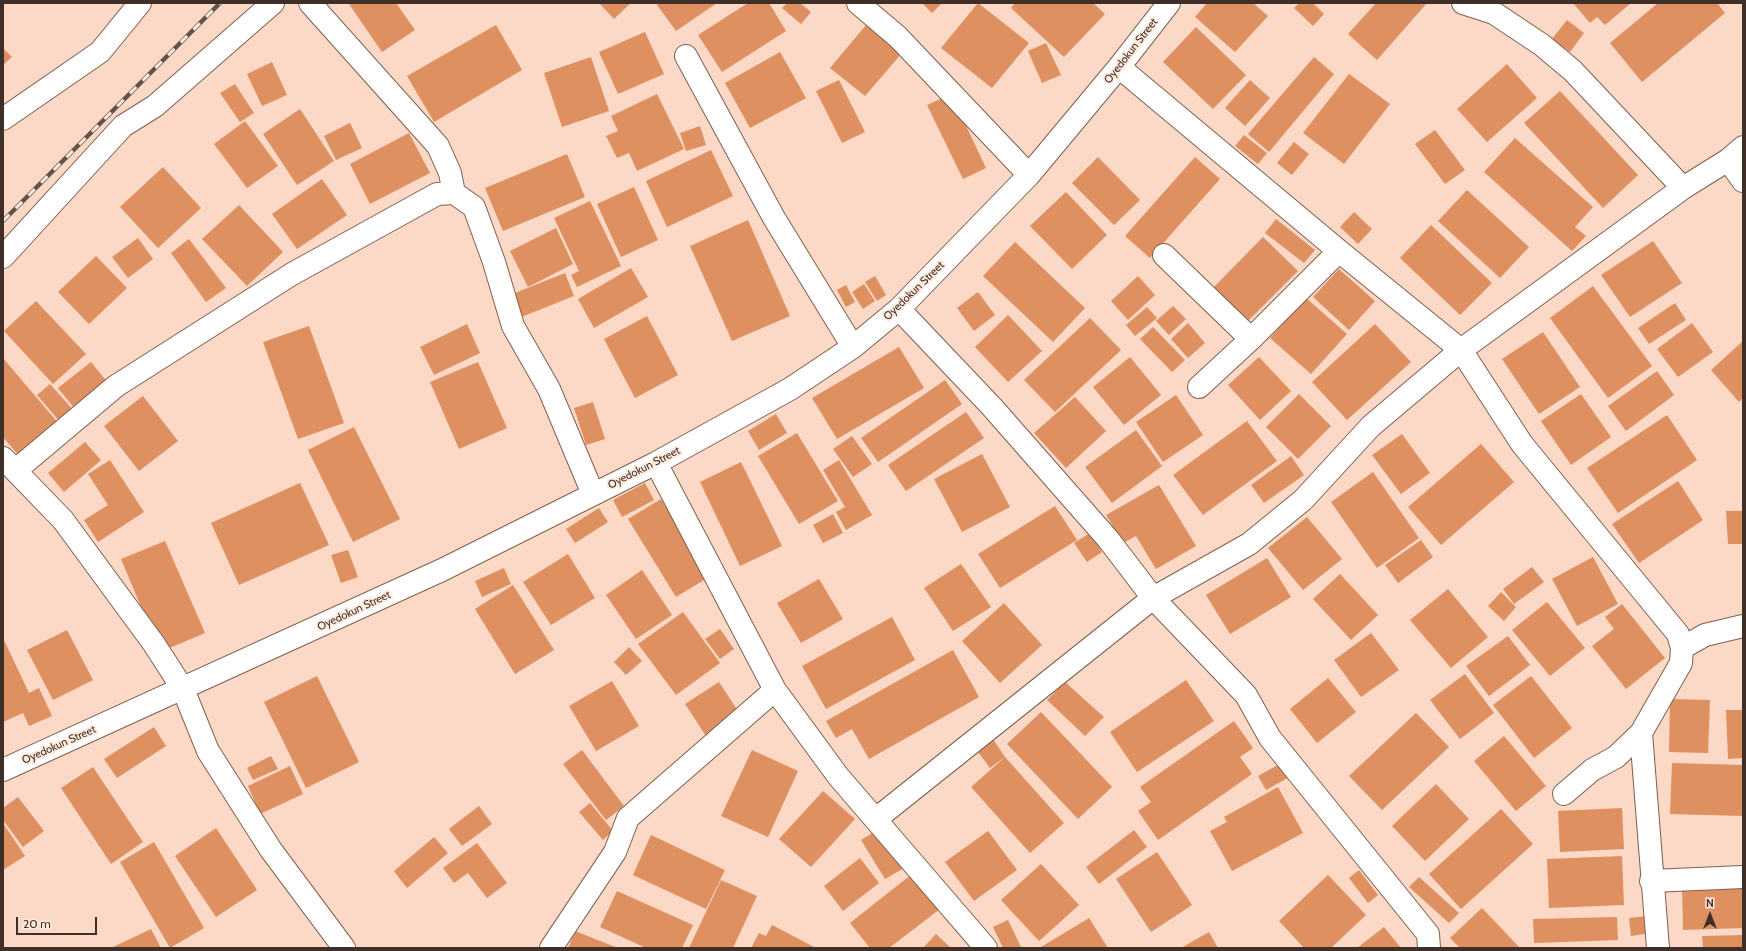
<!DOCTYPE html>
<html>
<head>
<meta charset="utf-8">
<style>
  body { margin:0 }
  #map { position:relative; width:1746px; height:951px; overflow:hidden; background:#fcd9c6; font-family:Cabin,sans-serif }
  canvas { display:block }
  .frame { position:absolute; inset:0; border:4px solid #3e3029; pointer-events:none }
  .north { position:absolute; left:1690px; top:895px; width:40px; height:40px; -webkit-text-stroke:3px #ffeade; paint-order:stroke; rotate:0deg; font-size:11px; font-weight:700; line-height:16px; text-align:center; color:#3e3029 }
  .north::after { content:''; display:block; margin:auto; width:14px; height:18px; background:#3e3029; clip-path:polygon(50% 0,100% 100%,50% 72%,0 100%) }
  .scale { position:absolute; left:16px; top:917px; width:81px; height:18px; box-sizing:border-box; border:2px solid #3e3029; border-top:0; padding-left:5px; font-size:12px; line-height:14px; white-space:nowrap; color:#3e3029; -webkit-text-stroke:3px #ffeade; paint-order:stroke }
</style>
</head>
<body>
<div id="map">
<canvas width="1746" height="951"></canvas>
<div class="frame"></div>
<div class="north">N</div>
<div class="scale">20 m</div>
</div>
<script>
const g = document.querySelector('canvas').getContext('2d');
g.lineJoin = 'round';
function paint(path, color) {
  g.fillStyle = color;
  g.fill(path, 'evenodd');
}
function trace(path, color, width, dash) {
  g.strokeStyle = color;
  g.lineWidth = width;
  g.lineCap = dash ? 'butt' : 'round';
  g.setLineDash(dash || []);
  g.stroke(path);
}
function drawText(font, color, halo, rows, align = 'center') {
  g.font = font + ' Cabin,sans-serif';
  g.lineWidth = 4;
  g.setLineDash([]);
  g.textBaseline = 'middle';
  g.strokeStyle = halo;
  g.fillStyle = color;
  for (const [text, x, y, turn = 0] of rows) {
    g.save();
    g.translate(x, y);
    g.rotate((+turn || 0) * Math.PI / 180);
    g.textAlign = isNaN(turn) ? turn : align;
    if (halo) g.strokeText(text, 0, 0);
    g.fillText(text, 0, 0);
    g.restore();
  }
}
paint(new Path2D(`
  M396,3l19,27 -33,22 -33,-48z
  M599,3h32l-17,16z
  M659,3h58l-41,28 -19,-26z
  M748,3h21l17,28 -64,41 -24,-37z
  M787,3h13l11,9 -10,12 -19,-16z
  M922,3h20l-10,10z
  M978,3l51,40 -37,45 -51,-40z
  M1015,3h78l12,11 -41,43 -53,-49z
  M1207,3h46l15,13 -33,36 -40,-35z
  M1299,3h14l11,11 -11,12 -19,-18z
  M1376,3h51l-50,57 -29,-26z
  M1573,3h58l-26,22 -8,-8 -7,6z
  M1658,3h59l8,10 -83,69 -32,-39z
  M1567,20l17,13 -14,19 -18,-13z
  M496,25l26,45 -88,52 -27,-46z
  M866,25l35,29 -36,42 -35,-28z
  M1196,27l50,48 -33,34 -50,-47z
  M645,32l19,42 -46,20 -19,-42z
  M1046,43l15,32 -19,8 -14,-32z
  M3,48l9,9 -9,8z
  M780,52l26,46 -56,30 -25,-45z
  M591,57l18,54 -47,16 -18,-54z
  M1314,57l20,17 -65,78 -21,-18z
  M272,62l15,33 -25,11 -15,-32z
  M1507,64l30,34 -50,44 -30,-33z
  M1349,74l41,30 -46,60 -41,-31z
  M839,80l26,52 -23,11 -26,-52z
  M1250,80l20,18 -25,28 -20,-18z
  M235,84l19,29 -14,9 -20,-29z
  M1560,91l78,84 -35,33 -79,-85z
  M657,94l27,55 -47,22 -8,-18 -12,5 -11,-22 12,-5 -7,-15z
  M951,94l35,74 -23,11 -36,-74z
  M300,109l34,52 -37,24 -34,-51z
  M245,121l33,45 -31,22 -33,-44z
  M350,123l12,25 -26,12 -12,-24z
  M700,126l6,19 -20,6 -6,-18z
  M1435,130l30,40 -20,14 -30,-40z
  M409,133l21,40 -60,31 -20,-40z
  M1244,135l23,18 -9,11 -23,-18z
  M1515,138l78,69 -18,20 11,9 -14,15 -88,-79z
  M1294,142l15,12 -17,21 -15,-12z
  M711,150l22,46 -66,31 -21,-46z
  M567,154l18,43 -82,34 -18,-43z
  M1098,157l42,43 -26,25 -42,-42z
  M1195,157l25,22 -70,79 -25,-22z
  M163,167l38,41 -43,40 -38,-41z
  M322,179l25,36 -50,34 -25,-35z
  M634,187l24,53 -37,17 -24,-53z
  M1467,190l62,57 -29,31 -62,-57z
  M1066,192l41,43 -35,34 -42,-43z
  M590,201l31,65 -44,21 -6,-12 8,-4 -25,-53z
  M239,205l44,47 -36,34 -45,-47z
  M1354,212l18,17 -14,15 -18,-17z
  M1276,219l39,31 -11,13 -39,-30z
  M748,220l42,96 -58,25 -42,-95z
  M1431,225l61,58 -32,32 -60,-57z
  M556,228l17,36 -45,23 -18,-36z
  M1263,237l35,34 -52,52 -35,-33z
  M138,238l15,21 -25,19 -16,-21z
  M189,239l37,49 -20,14 -35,-49z
  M1653,241l29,42 -52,34 -29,-42z
  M1015,242l70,66 -32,34 -70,-66z
  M96,256l31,32 -38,36 -31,-32z
  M631,268l17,29 -54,31 -16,-29z
  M1339,269l36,32 -26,29 -36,-33z
  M565,273l9,23 -55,22 -9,-23z
  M875,276l11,19 -9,6 -12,-19z
  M1138,276l17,19 -27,25 -17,-19z
  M864,284l11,17 -12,8 -11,-17z
  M846,285l9,17 -9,5 -9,-17z
  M1593,286l59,80 -44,32 -58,-80z
  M978,292l17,23 -21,16 -17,-23z
  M1306,298l41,36 -36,40 -41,-36z
  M36,301l50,53 -33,30 -49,-53z
  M1675,303l11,17 -37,24 -11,-16z
  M1173,306l13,13 -17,16 -13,-14z
  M1147,307l10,11 -22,18 -9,-11z
  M1008,315l34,36 -34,31 -33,-35z
  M647,316l31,59 -43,23 -31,-59z
  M1090,318l31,32 -66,62 -31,-32z
  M1188,323l17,20 -17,15 -17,-19z
  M1692,323l21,29 -35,25 -21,-28z
  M467,324l13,29 -46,22 -14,-28z
  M1375,324l36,38 -64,58 -35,-38z
  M309,326l35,97 -46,16 -35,-97z
  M1153,327l32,33 -13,12 -32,-33z
  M1543,332l37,55 -41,27 -37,-55z
  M1743,341v57l-4,4 -28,-32z
  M899,347l25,41 -87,51 -25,-41z
  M1130,357l31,38 -37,30 -31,-38z
  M1259,357l32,34 -31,29 -32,-35z
  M3,358l56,66 -39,33 -17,-20z
  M91,362l17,21 -33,26 -17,-21z
  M478,362l29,66 -48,21 -29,-67z
  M1657,371l17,24 -48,36 -18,-25z
  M945,380l17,24 -84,58 -17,-24z
  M50,384l24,27 -14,11 -23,-27z
  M1299,394l32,32 -33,33 -32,-32z
  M1581,394l30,43 -40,28 -30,-44z
  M1176,395l27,40 -40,27 -27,-40z
  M143,396l35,45 -39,30 -35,-45z
  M1075,397l31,34 -40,37 -32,-35z
  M593,402l12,37 -19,6 -12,-37z
  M966,412l18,26 -78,53 -18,-26z
  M776,414l11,19 -28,17 -11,-19z
  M1667,415l30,45 -79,53 -31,-45z
  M1247,421l30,40 -74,54 -30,-40z
  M354,427l46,92 -47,23 -45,-92z
  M1136,430l26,36 -50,37 -27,-36z
  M797,433l41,68 -39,23 -41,-68z
  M1402,434l28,39 -29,21 -29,-39z
  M852,436l20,28 -19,13 -20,-28z
  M85,442l16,18 -37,32 -16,-19z
  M1481,444l33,38 -73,63 -33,-38z
  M982,454l28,53 -48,25 -28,-53z
  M1291,456l13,19 -40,28 -13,-18z
  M110,460l34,52 -46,30 -14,-22 24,-15 -20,-31z
  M839,460l33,55 -26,15 -10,-18 9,-5 -22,-37z
  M741,462l41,84 -42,20 -40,-84z
  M1373,472l46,66 -42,30 -46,-66z
  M1678,481l25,39 -64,43 -27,-39z
  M300,483l29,62 -90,40 -28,-62z
  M645,483l9,17 -32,17 -9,-17z
  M1159,485l37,61 -40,23 -20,-33 -13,7 -17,-28z
  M661,499l48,78 -33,20 -48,-78z
  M1055,506l22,34 -77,48 -22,-34z
  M599,508l9,14 -33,21 -9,-14z
  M1726,511h17v33h-15z
  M833,514l10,19 -20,10 -10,-18z
  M1307,517l35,42 -39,31 -35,-42z
  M1090,533l12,19 -15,10 -13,-19z
  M1421,540l12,17 -35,26 -13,-18z
  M165,541l40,92 -45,19 -39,-93z
  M348,550l10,27 -17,6 -10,-28z
  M568,554l27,44 -44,27 -28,-43z
  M1593,557l25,47 -41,22 -25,-47z
  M1267,558l24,39 -61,37 -24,-39z
  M961,564l30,43 -38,24 -29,-43z
  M1532,567l12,15 -30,22 -11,-15z
  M504,568l7,16 -29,13 -7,-16z
  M642,570l30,45 -36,24 -30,-44z
  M1340,574l38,41 -27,25 -38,-41z
  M819,579l24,40 -42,24 -24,-40z
  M513,585l41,65 -39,24 -40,-65z
  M1448,589l40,48 -37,31 -41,-48z
  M1501,592l15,15 -12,14 -16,-15z
  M1547,602l38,46 -35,28 -38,-46z
  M1004,603l38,42 -42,38 -38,-42z
  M1622,604l43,54 -39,31 -34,-43 22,-17 -9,-12z
  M683,612l37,51 -44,32 -38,-51z
  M892,617l23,43 -89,49 -24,-43z
  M720,629l14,20 -14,10 -15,-20z
  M67,630l26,50 -40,20 -26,-50z
  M1371,633l28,37 -38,27 -27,-37z
  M1508,636l22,29 -41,31 -23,-30z
  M3,638l26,55 10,-5 13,28 -23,10 -6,-13 -20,9z
  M629,647l13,14 -16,14 -12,-13z
  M953,650l26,47 -110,62 -17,-30 -16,9 -10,-17z
  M1465,674l29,39 -34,26 -30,-39z
  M317,676l42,86 -53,26 -42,-86z
  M1531,676l41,52 -38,30 -41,-53z
  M1328,678l28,34 -39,31 -27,-34z
  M1186,680l28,41 -77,51 -27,-40z
  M612,681l27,45 -43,25 -27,-45z
  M719,682l21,32 -34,22 -21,-32z
  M1065,682l39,35 -19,19 -38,-36z
  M1670,699l40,1 -2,53 -39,-1z
  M1726,710h17v48l-15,1z
  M1041,712l71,75 -34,32 -71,-75z
  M1416,713l33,34 -67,63 -33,-34z
  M1234,721l19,27 -13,9 12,17 -94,66 -20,-29 13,-9 -11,-15z
  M154,727l12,19 -49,32 -13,-19z
  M991,736l14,21 -15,11 -15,-20z
  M1504,736l42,50 -30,25 -42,-50z
  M582,750l42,56 -18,14 -43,-56z
  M752,750l46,21 -30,66 -47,-21z
  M271,756l7,13 -25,11 -6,-12z
  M1005,757l59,66 -34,30 -59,-66z
  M1285,761l8,14 -27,15 -8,-14z
  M1672,763l71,2v51l-73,-2z
  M290,766l13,28 -43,20 -12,-28z
  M93,767l50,75 -32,22 -50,-76z
  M1436,784l33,35 -44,42 -33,-35z
  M1278,787l25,46 -71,38 -22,-40 17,-9 -3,-5z
  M823,791l32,28 -44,48 -32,-28z
  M18,797l26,34 -21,16 -20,-27v-12z
  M590,803l23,28 -10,9 -24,-28z
  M479,806l13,18 -30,22 -13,-17z
  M1622,808l2,41 -64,3 -2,-41z
  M1501,809l32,35 -72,65 -32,-35z
  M3,823l22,33 -22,14z
  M216,828l41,62 -41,27 -41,-61z
  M879,829l25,39 -19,11 -24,-39z
  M1134,830l13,17 -48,37 -13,-17z
  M988,831l29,39 -43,31 -29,-39z
  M651,835l74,35 -19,39 -73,-34z
  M434,837l14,16 -41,35 -13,-17z
  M154,842l50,86 -34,20 -50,-86z
  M477,843l30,40 -20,15 -19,-25 -14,10 -11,-15z
  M1157,852l35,53 -41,27 -35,-53z
  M1622,856l2,49 -75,3 -2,-49z
  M860,858l19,25 -36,28 -19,-25z
  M1041,864l38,41 -40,36 -38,-41z
  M1359,870l19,25 -10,8 -19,-25z
  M912,874l28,35 -51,39h-19l-20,-25z
  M1328,875l38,40 -35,33h-27l-25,-27z
  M1419,877l40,36 -10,10 -40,-36z
  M721,880l36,16 -24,52h-44z
  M1743,881v47l-60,2 -1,-47z
  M617,891l76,34 -11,23h-36l-46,-21z
  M1482,908l38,40h-60l-10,-10z
  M1648,916l2,17 -19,3 -2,-18z
  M1617,917l1,23 -84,3 -1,-24z
  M1089,918l19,30h-67v-1z
  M1008,920l13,27 -1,1h-17l-10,-21z
  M772,925l44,23h-65l8,-15 7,3z
  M1384,927l17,21h-44z
  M151,929l10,19h-50z
  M575,931l43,17h-50z
  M1209,932l9,16h-37z
  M936,934l15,14h-28z
  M1743,935v13h-40l-1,-12z`), '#de9061');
const minor = new Path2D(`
  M310,3l128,143 12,27 4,20
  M858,3l40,34 131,138
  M1463,3l31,10 48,32 31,26 110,117
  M686,56l88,162 79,129
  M1119,67l220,184 122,99 61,94 156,190 4,14 -1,15 -40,70 17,215
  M3,119l97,-67 40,-49
  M1728,160l15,21
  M1164,255l87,84
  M3,257l120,-131 32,-20 118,-103
  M899,309l93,98 116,132 45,59 93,97 24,43 158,196 1,14
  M1199,387l52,-48 88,-88
  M3,458l60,62 91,124 29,45 25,62 63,99 73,98
  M656,463l119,227 63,86 148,172
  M16,470l100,-84 176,-112 145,-80 17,-1 20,14 20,55 19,64 36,63 44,105
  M1682,648l23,-13 38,-9
  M3,770l439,-200 214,-107 134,-74 63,-42 46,-38 130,-134 90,-108 50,-64
  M1564,794l28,-24 24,-13 25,-24
  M876,819l277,-221 96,-54 54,-44 68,-74 90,-76 222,-162 45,-28 15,-13
  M1651,881l92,-4
  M551,948l64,-96 13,-34 147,-128`);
trace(minor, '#7d604f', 24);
trace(minor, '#fff', 22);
const rail = new Path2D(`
  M3,221l217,-218`);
trace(rail, '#655349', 4.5);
trace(rail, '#ffeade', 3, [9]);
drawText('11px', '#3e3029', '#ffeade', [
  ["Oyedokun Street",1131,51,-52],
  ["Oyedokun Street",914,291,-44],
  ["Oyedokun Street",644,468,-27],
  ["Oyedokun Street",354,611,-25],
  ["Oyedokun Street",59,745,-24]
]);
</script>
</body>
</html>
